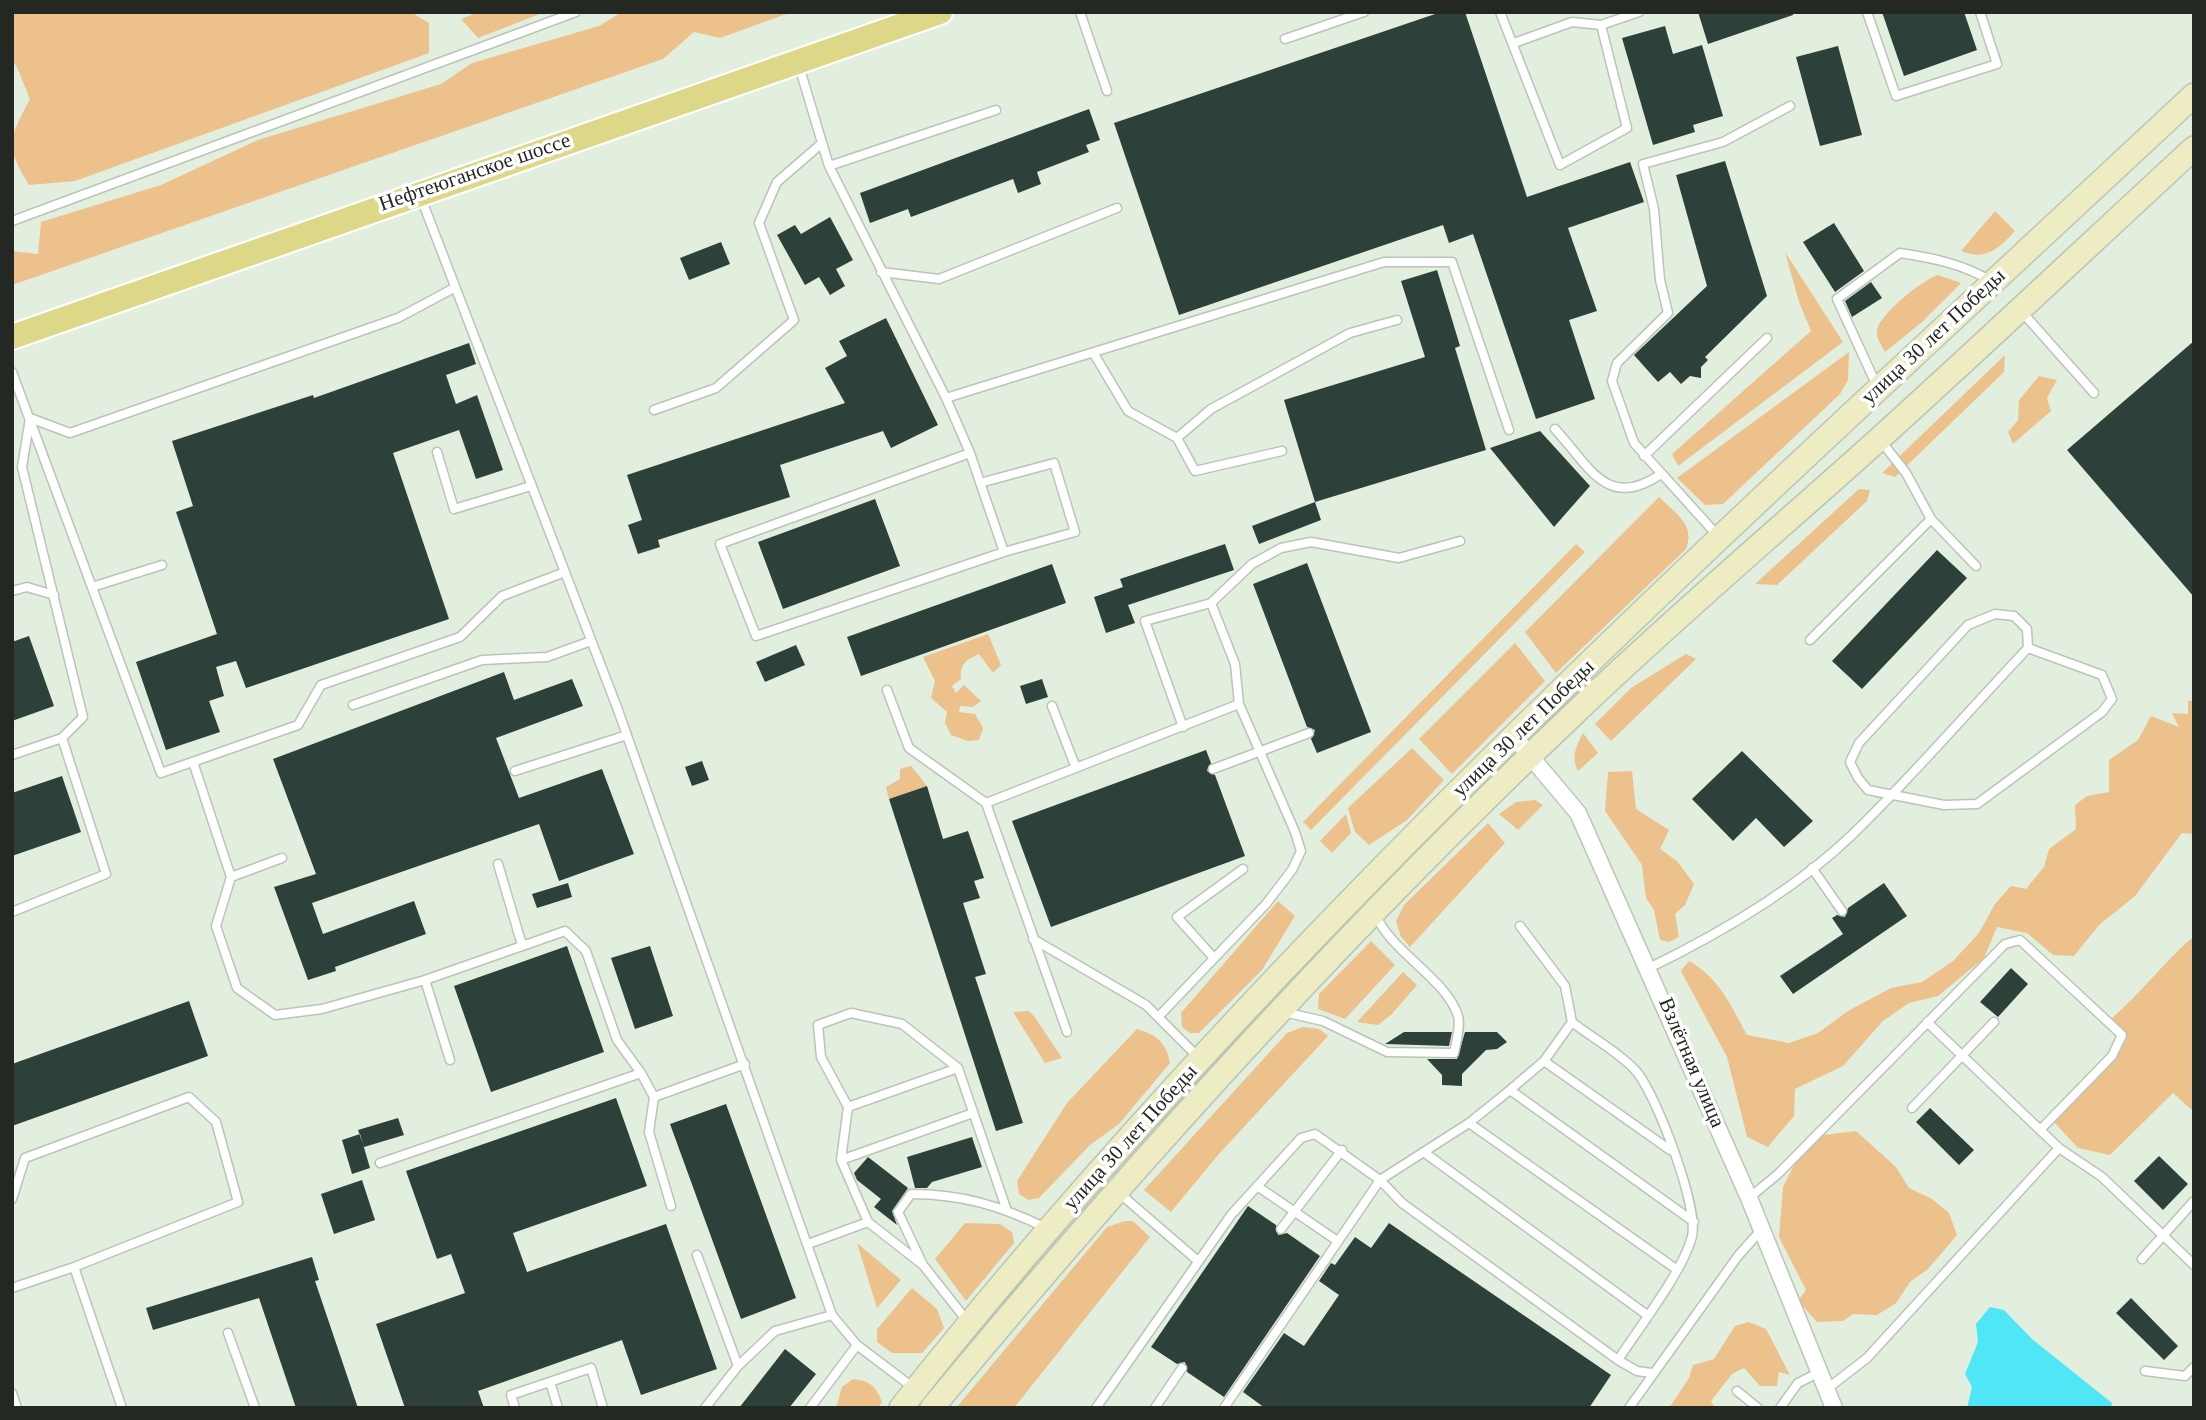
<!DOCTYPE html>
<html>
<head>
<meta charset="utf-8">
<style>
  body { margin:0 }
  #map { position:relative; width:2206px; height:1420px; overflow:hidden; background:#e2efde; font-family:Georgia,serif }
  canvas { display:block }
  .frame { position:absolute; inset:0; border:14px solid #232822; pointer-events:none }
</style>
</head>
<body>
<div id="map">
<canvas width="2206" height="1420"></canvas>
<div class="frame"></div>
</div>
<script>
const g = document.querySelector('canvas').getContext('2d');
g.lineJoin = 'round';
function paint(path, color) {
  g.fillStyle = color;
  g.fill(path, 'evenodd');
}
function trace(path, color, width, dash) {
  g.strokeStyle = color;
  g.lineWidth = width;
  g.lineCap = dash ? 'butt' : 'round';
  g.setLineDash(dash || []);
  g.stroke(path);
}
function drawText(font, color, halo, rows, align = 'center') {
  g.font = font + ' Georgia,serif';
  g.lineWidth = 7;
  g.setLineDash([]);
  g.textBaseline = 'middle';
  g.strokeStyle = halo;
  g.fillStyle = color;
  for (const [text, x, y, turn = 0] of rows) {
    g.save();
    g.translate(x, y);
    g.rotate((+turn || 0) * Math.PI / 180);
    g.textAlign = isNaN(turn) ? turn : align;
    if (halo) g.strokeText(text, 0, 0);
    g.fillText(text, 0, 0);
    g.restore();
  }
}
paint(new Path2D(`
  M12,12h399l18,11v30l-354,128 -46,4c-24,-39 -20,-47 1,-86l-14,-34 -4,-2z
  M479,12h66l-67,26 -17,-19z
  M622,12h170l-72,26 -26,-6 -31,27 -651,226v-34l26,3 3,-32 120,-37 97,-45 183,-56 31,-21 127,-37z
  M1995,211l20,20c-17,18 -29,30 -54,20z
  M1785,252l58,90 -165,124 -6,-12 139,-123 -12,-29z
  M1938,275l23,8 -39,39 -37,30c-3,-6 -9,-14 -8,-21 1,-16 47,-52 61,-56z
  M1849,352l-1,28 -8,14 -117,110 -18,1 -28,-27z
  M2005,355l-1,17 -109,105 -13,-4z
  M2039,376l18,4 -10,18 4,13 -38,33 -5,-12 10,-12 1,-20z
  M1859,489l11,1 -3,11 -90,84 -22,-1z
  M1659,497c16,16 37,28 27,52l-130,124 -31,-41z
  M1576,544l9,8 -274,278 -8,-8z
  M988,634l13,31 -8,8 -14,-19c-13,6 -19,9 -18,25l-9,7 4,7 8,-8 17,16 -8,6 -13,-1 -1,6 16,2 8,14 -4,12 -11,1 -17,-6 -6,-12 2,-11 -16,-14 4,-17 -12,-24z
  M1515,643l30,38 -93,93 -33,-35z
  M1686,654l10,5 -85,82 -16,-17 36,-36z
  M2188,701h6v133l-12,-1 -47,63 -36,29 -25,31 -21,-1 -26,-22 -30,-6 -13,31 -46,38 -29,7 -26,18 -40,45 -48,23 -1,27 -26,31 -21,-10 -20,-80 -46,-86 8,-10c30,17 42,44 58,74l42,8 29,-10 30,-22 43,-23 31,-6 31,-21 26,-28 16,-29 16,-18 15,3 18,-22 5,-18 27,-20 -1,-24 12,-9 22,-4v-32l29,-20 13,-24 28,11 -7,-14 16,1z
  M1583,733l15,20 -20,18c-7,-14 -2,-25 5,-38z
  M1412,748l32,32 -37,40 -38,25 -14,-13 -7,-24z
  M911,766l16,20 -38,13 -3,-12 14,-8v-10z
  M1632,771l4,38 33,21 -9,19 17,12 17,23 -9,21 -10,9 4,23 -10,5 -9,-2 -6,-30 -8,-12 -4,-33 -37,-54 3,-39z
  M1535,800l8,5 -25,25 -19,-16 17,-12z
  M1346,814l5,19 -19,20 -12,-12z
  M1488,823l17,20 -95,104 -9,-10 -5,-16 8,-16z
  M1278,901l17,15 -33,54 -63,63h-9l-8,-6 -1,-14z
  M2194,936v176l-21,-19 -63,62 -32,-7 -25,-27 72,-79 -14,-23c30,-26 53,-57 83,-83z
  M1371,941l24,24 -50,54 -27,-10 1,-15z
  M1403,972l14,13 -25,29 -14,11 -21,-3z
  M1028,1011l6,5 28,42 -17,5 -32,-51z
  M1303,1027l16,2 9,7 -110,119 -47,57 -27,-22 143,-157z
  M1137,1029c20,6 29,13 33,34l-51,61 -29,21 -51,53 -11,2 -9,-6 -2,-13 50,-78z
  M1856,1131l40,36 13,21 23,11 17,14 8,22 -29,34 -18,13 -14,21 -19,12 -24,-1 -10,7 -26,1 -19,-21 8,-11 -27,-53 4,-50 15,-30 26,-22z
  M1125,1221h8l17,16 -136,171h-58l151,-181z
  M965,1223l35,1 12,8 2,11 -48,58 -31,-42z
  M857,1243l44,37 -24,28z
  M912,1288l25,21 7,19 -22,25h-30l-15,-11v-13z
  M1749,1322l17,7 24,46 -11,-3 -2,14h-17l-16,-18 -12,6 -21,27 4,7h-46l20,-30 4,-13 21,-6 21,-33z
  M853,1379c17,2 23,7 29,23l-4,6h-42l6,-21z`), '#ecc18c');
paint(new Path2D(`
  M1990,1307l14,3 28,29 80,64 -1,5h-144l5,-21 -7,-13 13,-32 -2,-18z`), '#4fe6f6');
paint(new Path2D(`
  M1441,12h24l62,185 103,-35 14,40 -76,26 29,83 -28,9 26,79 -59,20 -63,-185 -24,9 -6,-18 -264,90 -65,-192z
  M1698,12h95v3l-85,29z
  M1882,12h82l13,38 -73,26z
  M1665,26l8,28 29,-9 21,71 -30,9 2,7 -42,13 -31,-107z
  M1838,46l24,89 -42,11 -24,-89z
  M1089,109l11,31 -14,5 3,7 -52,20 4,12 -23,9 -5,-14 -102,38 -3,-8 -38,14 -10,-30z
  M1725,161l42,135 -62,61 3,3 -7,7v11l-11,-2 -9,8 -11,-12 -12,10 -24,-27 73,-69 -31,-111z
  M830,217l23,43 -17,9 9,17 -15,9 -11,-18 -14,8 -28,-50 18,-10 6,9z
  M1834,223l30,48 -29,21 -32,-50z
  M721,242l9,22 -41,16 -9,-22z
  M1437,270l23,76 -5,2 31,102 -171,52 -31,-102 141,-43 -24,-76z
  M1871,282l11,16 -30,19 -7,-16z
  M886,318l52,107 -47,23 -8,-17 -103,34 10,32 -132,43 2,7 -22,7 -10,-29 14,-5 -15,-45 218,-72 -20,-35 22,-12 -8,-15z
  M2194,341v256l-127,-147z
  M469,343l7,21 -30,11 10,29 21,-9 26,75 -27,9 -17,-49 -66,23 56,166 -203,69 -10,-27 -20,6 8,29 -15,5 11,31 -54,18 -30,-88 81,-28 -41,-122 17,-6 -21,-65 141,-46 1,3z
  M1540,431l50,55 -36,41 -64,-79z
  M875,499l25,67 -117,43 -25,-67z
  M1315,502l6,18 -62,24 -7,-18z
  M1225,544l9,26 -106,35 7,18 -29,10 -12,-36 29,-10 -3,-8z
  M1937,550l30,28 -105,111 -30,-28z
  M1307,563l64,169 -54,21 -6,-14 4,-9 -8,-3 -54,-143z
  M1052,564l14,39 -205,73 -14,-39z
  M29,636l25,70 -42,15v-79z
  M796,645l9,20 -40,17 -9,-20z
  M504,672l10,28 58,-21 11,27 -87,32 23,60 83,-29 32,85 -75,27 -20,-57 -227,79 11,31 91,-33 12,33 -91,33 1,4 -28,9 -34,-93 42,-13 -43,-115z
  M1042,679l6,18 -22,7 -6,-18z
  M1206,750l5,13 -4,8 8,4 30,81 -194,71 -39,-106z
  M1742,751l71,70 -29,26 -28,-29 -23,23 -41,-42z
  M702,761l7,19 -17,6 -7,-19z
  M62,776l19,56 -69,24v-63z
  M927,786l16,53 25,-8 16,47 -10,3 6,17 -17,5 23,71 -11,3 48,146 -27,8 -107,-332z
  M568,883l4,14 -35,11 -5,-14z
  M1884,883l23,33 -114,78 -13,-18 63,-42 -11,-16 5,-3 8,2 3,-9z
  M567,946l37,106 -113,40 -37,-106z
  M650,946l23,70 -38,13 -24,-71z
  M2011,968l17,16 -30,33 -18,-15z
  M189,1001l19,55 -196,70v-62z
  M1404,1032h48l-3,14 -64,-2z
  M1465,1032h32l10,10 -10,7 -11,1 -24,24v12l-20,-1v-10l-15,-16h30z
  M616,1098l31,88 -134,47 14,39 139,-48 51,145 -76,26 -19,-55 -144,51 6,17h-79l-29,-84 89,-31 -14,-39 -14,5 -31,-88z
  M726,1104l70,194 -55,21 -71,-195z
  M1930,1108l44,42 -15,15 -43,-43z
  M398,1118l6,17 -40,12 -6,-17z
  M360,1134l10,34 -18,6 -10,-34z
  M972,1137l10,30 -50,15 -5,6h-12l-8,-31z
  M2159,1156l29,28 -25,26 -29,-29z
  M868,1157l40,31 -16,23 5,14 -23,-18 7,-8 -24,-19 -3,-7z
  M362,1180l13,40 -41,14 -13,-40z
  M1248,1206l28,19 2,10 9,-2 33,23 -96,141 -37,-25 -2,-10 -8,2 -26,-17z
  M1389,1223l222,152 -22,33h-324l-22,-16 41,-59 20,13 35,-51 -20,-14 12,-18 4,2 20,-28 16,11z
  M312,1257l7,23 -4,1 43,127h-62l-37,-110 -106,32 -7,-22z
  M2131,1298l47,48 -14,14 -48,-47z
  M785,1349l31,25 -27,34h-50z`), '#2e403a');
const lane = new Path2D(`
  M1080,12l27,79
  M1500,12l60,153 67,-37 -26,-103
  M1867,12l29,84 101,-32 -17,-52
  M1285,39l79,-27
  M1514,43l58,-21 29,3 38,-13
  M799,66l30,100 117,232 24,55 34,99
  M829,166l167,-56
  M421,198l197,512 214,605 25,30 58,44
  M12,221l564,-209
  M881,272l58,7 178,-71
  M2022,312l72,81
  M1094,354l34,57 49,27 18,33 87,-20
  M12,372l149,401 137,-48 23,-40 139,-48 42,-41 63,-24
  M1877,386l-40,-87 63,-46c33,5 63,11 91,28
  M946,398l438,-136h68l57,168
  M654,410l62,-22 78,-68 -35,-97 18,-41 44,-38
  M1555,429c35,38 52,82 106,45
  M1177,438l34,-29 139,-76 47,-13
  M1881,441l25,32 25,46 45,47
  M437,452l17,57 77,-23
  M970,453l-250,91 36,92 248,-84 71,-20 -21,-69 -74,20
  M1644,456l123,-118
  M1718,536l-84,-93 -22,-62 5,-18 51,-50 -8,-33 -6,-71 -11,-45 80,-22 67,-36
  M92,587l70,-22
  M12,591l15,-4 27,8
  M1810,640l121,-121
  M887,690l22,58 77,55
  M353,705l129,-45 65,-3 44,-16
  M1052,706l24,62
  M1183,727l-38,-106 66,-18 41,-39 29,-16 30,-6 88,16 61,-17
  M12,755l50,-17
  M193,762l38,115 -15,49 21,62 38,27 47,-6 103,-29
  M1213,769l96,-36
  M515,771l112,-36
  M498,864l24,81
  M1812,868l30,43
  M231,877l51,-19
  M12,912l94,-38 -44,-136 21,-21 -61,-250 8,-49 40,15 328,-115 56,-30
  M1033,939l113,66 54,54
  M1213,957l-36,-40 66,-48
  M1649,968c72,-35 146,-78 204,-134 61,-59 117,-125 175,-186l-1,-19 -13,-13 -19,-2 -27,11 -109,118 -9,19 8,16 10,12 76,15 33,-1 125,-92 10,-13 -10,-24 -74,-27
  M1284,1012l39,9 64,31 67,1c2,-10 7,-28 4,-37 -11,-36 -65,-63 -82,-100
  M1160,1015l106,-111 26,-34 9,-19 -6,-19 -56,-128 -4,-40 -24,-61
  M1572,1022c20,16 47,30 64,49 20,23 63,136 56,165 -8,34 -54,93 -74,124
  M1927,1022l132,126 43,29 92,88
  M1067,1032l-81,-229 253,-99
  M450,1060l-25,-80 140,-49 21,20 31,89 24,33 13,24 -5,35 22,74
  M1544,1061l126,89
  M1510,1090l184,132
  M654,1097l91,-33
  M848,1107l-27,-50 -3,-32 33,-12 51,11 56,44
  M1912,1108l82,-86
  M1469,1123l207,146
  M1425,1153l222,162
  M841,1160l132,-47
  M380,1163l261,-90
  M1257,1186l79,54
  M1118,1192l80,69
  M1749,1198l29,-24 227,-230 15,-4 102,95 -10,21 -72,74
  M12,1199l13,-41 164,-61 27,25 22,80 -164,65 -62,21
  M1281,1229l61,-79
  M808,1244l60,-22
  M697,1255l41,111
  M2142,1259l52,-58
  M923,1265l-55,-43 -27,-62 7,-53 110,-39 48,140
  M74,1267l48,141
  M968,1322l-45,-57 -25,-53 13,-18c51,0 90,12 135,34
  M228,1333l27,75
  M2145,1371l40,5 9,-9
  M550,1382l8,26
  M1827,1389l40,-31 192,-210
  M1737,1391l21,17
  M12,1393l5,15
  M515,1408l-4,-13 80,-27 12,40
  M705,1408l33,-42 37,-35 57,-16
  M810,1408l47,-63
  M1096,1408l135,-193 70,-77 14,-4 65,46 22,23 216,157 19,11 15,2
  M1155,1408l27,-40
  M1224,1408l156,-228 89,-57 41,-33 34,-29 28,-39 -7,-36 -45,-60
  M1629,1408l109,-152 24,-27
  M1780,1408l18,-25 22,-11`);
const street = new Path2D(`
  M1515,738l63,75 171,385 85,210`);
const secondary = new Path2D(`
  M901,1408c381,-482 845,-894 1293,-1313
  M932,1408c202,-244 416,-480 646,-698 97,-93 200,-180 300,-270 106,-96 211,-195 316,-292`);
const primary = new Path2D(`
  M12,337l928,-325`);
trace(lane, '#b9c5b5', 11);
trace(street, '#b9c5b5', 19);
trace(secondary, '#b9c5b5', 26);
trace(primary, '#fff', 28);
trace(lane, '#fff', 8);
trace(street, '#fff', 16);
trace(secondary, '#eeecc3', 23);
trace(primary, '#ddd888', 24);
drawText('21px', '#232822', '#fff', [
  ["Нефтеюганское шоссе",475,173,-19],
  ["улица 30 лет Победы",1934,337,-43],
  ["улица 30 лет Победы",1524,729,-44],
  ["Взлётная улица",1691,1063,67],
  ["улица 30 лет Победы",1131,1138,-48]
]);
</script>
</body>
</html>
